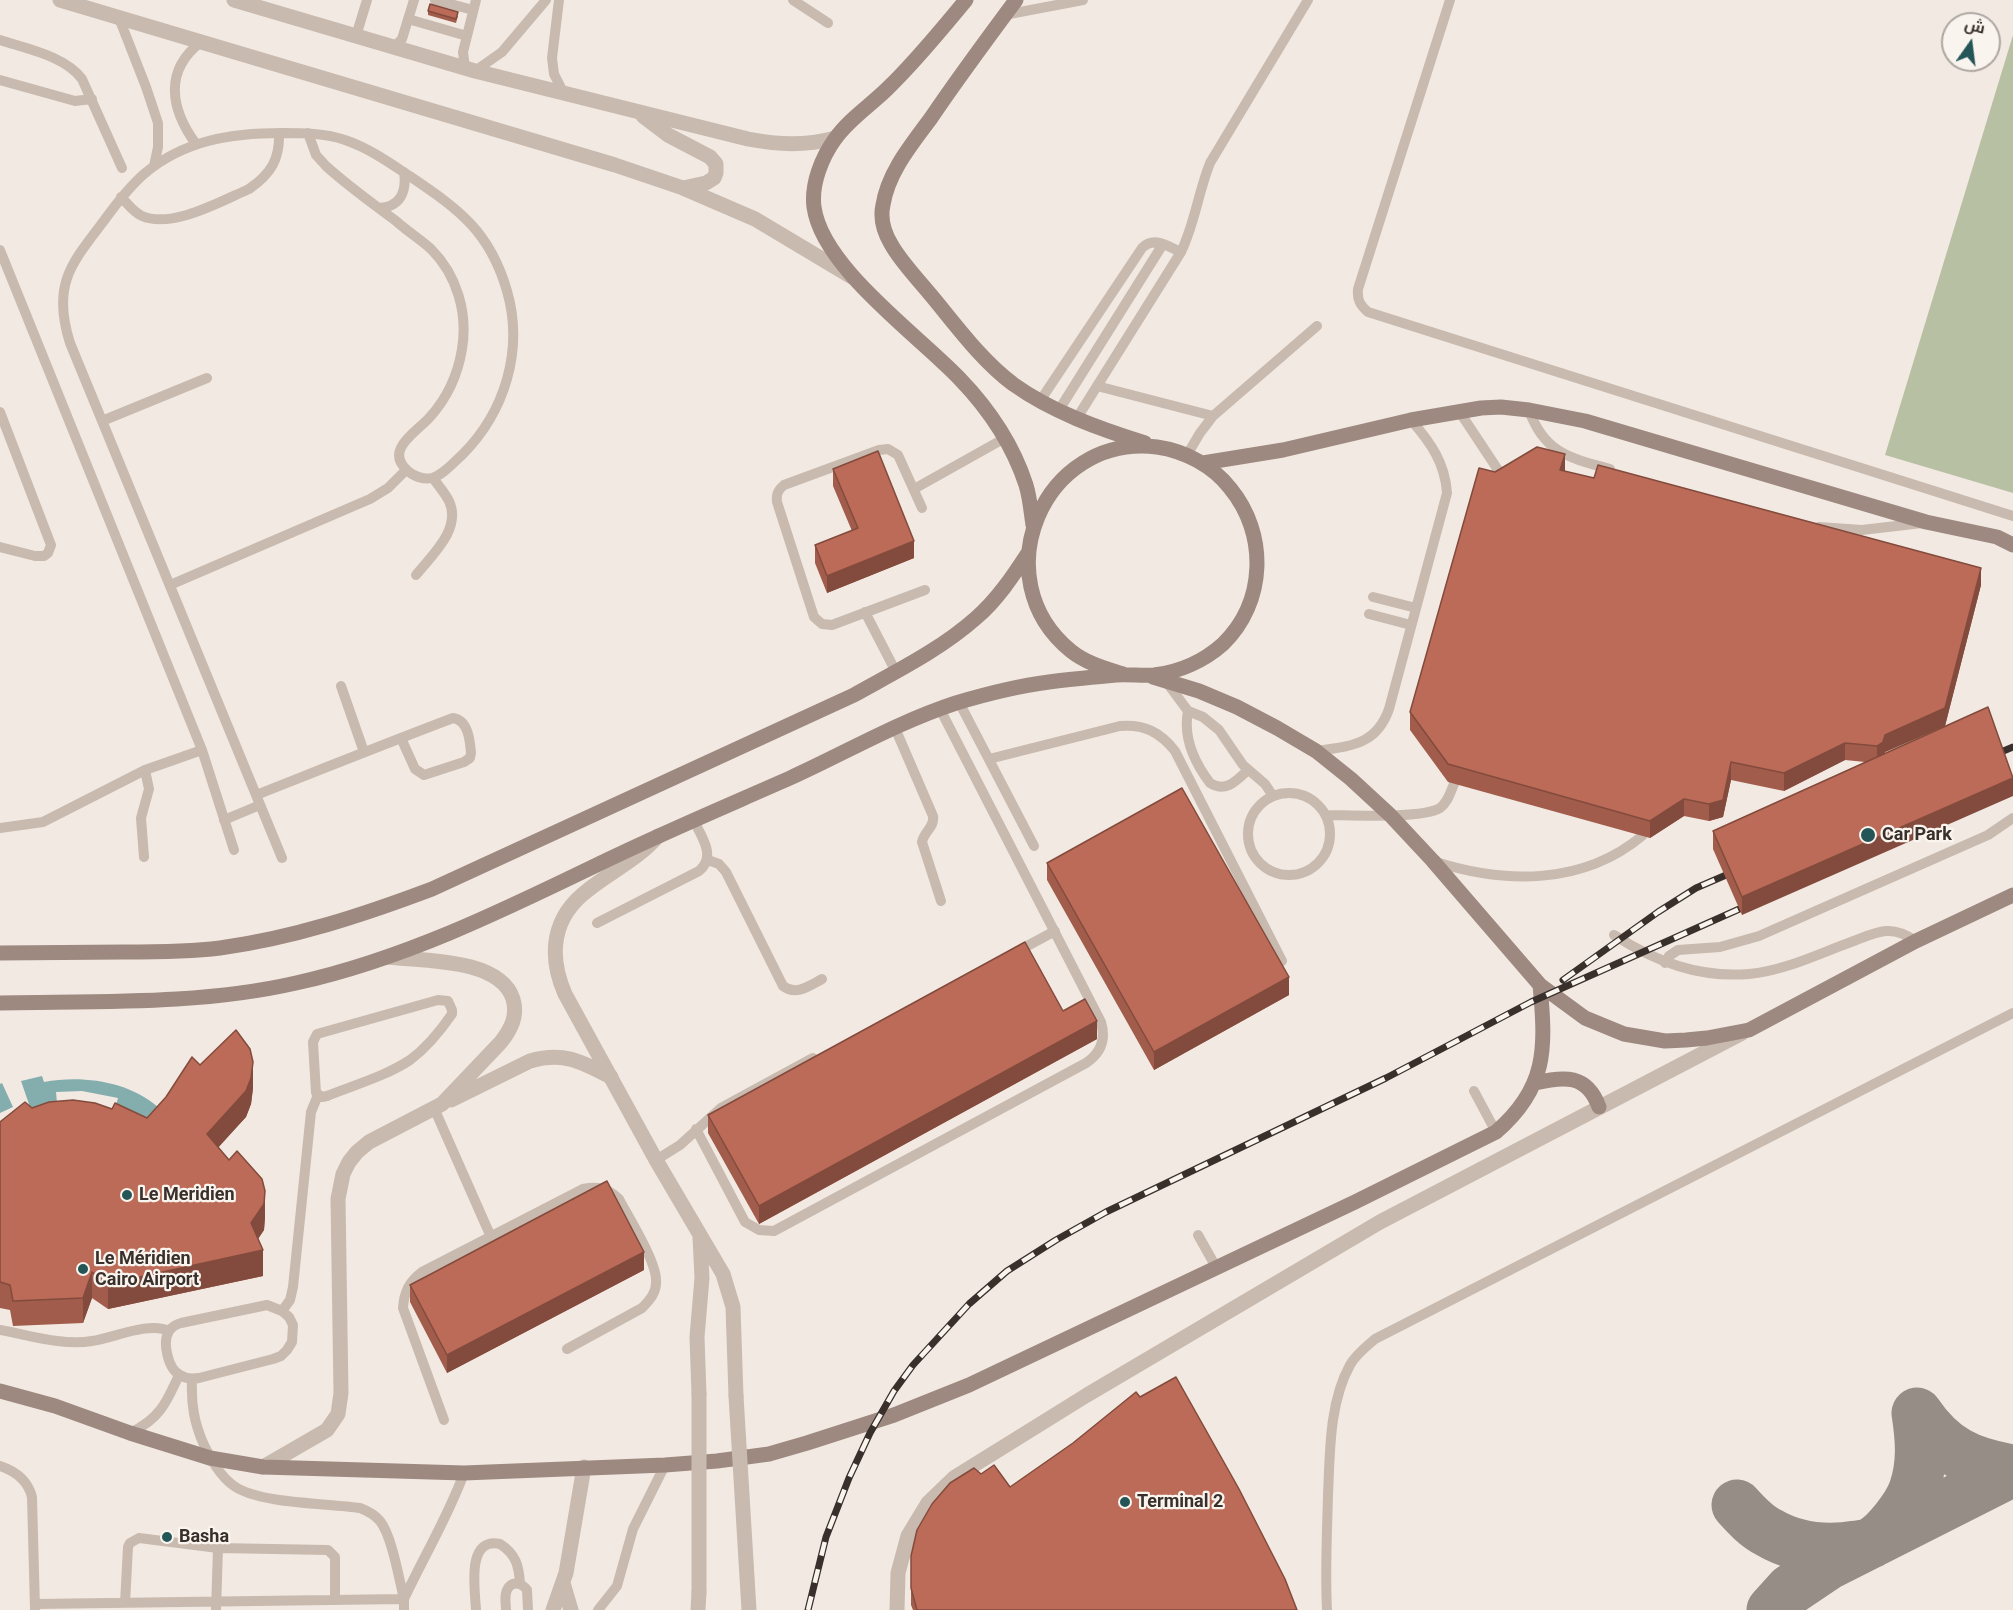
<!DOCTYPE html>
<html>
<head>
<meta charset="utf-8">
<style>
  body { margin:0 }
  #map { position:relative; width:2013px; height:1610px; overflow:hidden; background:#f2eae2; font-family:Roboto,Cairo,sans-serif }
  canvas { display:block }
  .north { position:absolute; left:1941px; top:12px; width:60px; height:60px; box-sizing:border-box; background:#faf4ef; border:2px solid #ada6a1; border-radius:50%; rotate:14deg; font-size:16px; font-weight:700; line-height:24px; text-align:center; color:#39302c }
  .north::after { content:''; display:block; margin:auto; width:21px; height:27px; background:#255657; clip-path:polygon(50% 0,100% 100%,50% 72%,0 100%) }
</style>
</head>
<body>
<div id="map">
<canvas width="2013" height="1610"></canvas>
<div class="north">ش</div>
</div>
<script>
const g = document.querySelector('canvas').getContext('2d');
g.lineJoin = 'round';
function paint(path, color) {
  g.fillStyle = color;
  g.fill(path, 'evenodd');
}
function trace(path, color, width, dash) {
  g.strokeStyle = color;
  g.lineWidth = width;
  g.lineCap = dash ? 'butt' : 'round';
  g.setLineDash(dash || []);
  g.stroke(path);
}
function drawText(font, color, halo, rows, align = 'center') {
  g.font = font + ' Roboto,sans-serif';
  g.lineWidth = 4.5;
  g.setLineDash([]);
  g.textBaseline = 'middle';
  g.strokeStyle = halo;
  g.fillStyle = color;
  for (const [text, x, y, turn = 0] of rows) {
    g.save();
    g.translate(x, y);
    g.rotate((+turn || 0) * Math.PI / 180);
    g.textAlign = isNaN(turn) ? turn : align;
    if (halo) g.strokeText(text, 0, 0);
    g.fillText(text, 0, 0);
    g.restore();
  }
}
paint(new Path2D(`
  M2013,35v458l-128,-38z`), '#b8c0a3');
paint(new Path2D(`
  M42,1076l2,6c38,-7 84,-1 114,25l-17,24 -29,-13 6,-20 -36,-7 -26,1 1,11 -26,7 -10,-29z
  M2,1083l11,24 -13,6v-29z`), '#84adad');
trace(new Path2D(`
  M1737,1505c9,10 19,21 31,27 27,16 59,19 89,14 4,-1 10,-1 14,-3 15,-8 37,-36 43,-53 9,-26 7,-51 3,-77 25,37 52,50 96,57
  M1772,1610l18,-20 37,-25 186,-94`), '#968d87', 51);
trace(new Path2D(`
  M435,0l38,10
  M559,0l-7,58 2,16 10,20
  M793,0l35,23
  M1450,0l-92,289c-1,11 2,16 10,23l645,204
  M1004,15l79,-15
  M119,18l27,69 12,36v24l-4,19
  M408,19l59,17
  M356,36l11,-36
  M0,40c27,9 65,16 82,39l40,89
  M394,47l8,-8 12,-39
  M465,68l-2,-16 13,-52
  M475,71l27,-19 44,-52
  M0,80l75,21 17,-2
  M196,144c-25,-34 -33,-73 5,-102
  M121,197c7,7 12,15 21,19 30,13 79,-15 107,-27 22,-15 31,-30 30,-56
  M379,208c21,-1 28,-16 25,-36
  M0,250l202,500 32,100
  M1097,386l116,30
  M1040,401l102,-153c12,-12 25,-2 39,4
  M1059,410l104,-166
  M1529,410c15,43 41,48 81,59
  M1459,411l47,71
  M0,412l51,133 -3,8 -4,3h-9l-35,-9
  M1077,418l104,-166c14,-29 17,-59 29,-89l98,-163
  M102,421l105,-43
  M1187,455l13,-22 13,-17 104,-90
  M914,489l91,-51
  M922,508l-24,-53 -10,-6 -9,1 -95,35c-6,5 -8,9 -7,17l37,115 8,7 10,1 93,-35
  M1819,527l43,3 60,-7
  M416,575c16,-20 46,-46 33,-74 -4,-8 -11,-16 -16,-23
  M170,585l200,-86 18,-11 18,-18
  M1373,597l43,11
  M865,612l31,60
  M1369,614l42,11
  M1165,680l23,31 15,6 16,13 24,35 22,19 8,12
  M341,686l23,66
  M959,702l75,144
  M1188,711c-5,26 6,51 22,72 16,10 26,-2 38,-13
  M895,728l38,88c2,11 -9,15 -11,26l19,59
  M1316,751c33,-5 60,-5 73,-42l58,-216c-2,-30 -16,-50 -36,-73
  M989,759l131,-33c24,-2 40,6 55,25l107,210
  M1248 834a41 41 0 1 1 82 0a41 41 0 1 1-82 0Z
  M256,795c66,-26 131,-52 197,-77 15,2 17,22 18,35l-1,5 -6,4 -40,13 -9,-6 -14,-31
  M1326,815c23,0 97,4 114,-7 8,-6 10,-15 14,-24
  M224,820l36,-15
  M0,828l43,-6 102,-52 57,-20
  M144,857l-3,-39 8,-29 -4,-19
  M282,858l-212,-515c-18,-57 0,-78 33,-121 13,-18 25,-34 41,-48 40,-34 88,-41 138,-41 21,0 43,0 63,7 24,8 45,23 66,37 49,33 79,55 96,114 17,59 -2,121 -45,164 -8,7 -19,20 -30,23 -8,2 -19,-2 -24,-7 -25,-21 9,-39 22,-54 17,-19 28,-43 32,-68 6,-36 -5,-74 -31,-100 -11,-10 -24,-18 -35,-28 -24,-18 -48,-35 -70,-55l-10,-11 -8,-22
  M708,860l11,4 7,8 57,114c13,10 26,0 39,-7
  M1436,862c70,22 147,23 206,-26
  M597,923l102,-52c18,-15 2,-35 -6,-52
  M1614,935c42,27 85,43 135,39 35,-3 69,-20 102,-32 11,-4 23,-10 35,-11 11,-1 21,4 30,10
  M1016,952l39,-21
  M1665,963l4,-7 9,-6 42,-3 39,-11 229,-101 25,-17
  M438,1000l10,1 4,9v4c-11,16 -27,35 -42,46 -24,16 -56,25 -83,36l-5,1 -6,-4 -3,-51 4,-8z
  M1474,1091l22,41
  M434,1108l57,129
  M696,1129l49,93 14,8 15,1 312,-168c15,-10 20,-24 15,-41l-161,-313
  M656,1160l24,-15 41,-37 92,-50
  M1198,1235l18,32
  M267,1305l15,6 7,6 4,8 -1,17 -5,8 -6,6 -8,3 -74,19c-6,1 -13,1 -19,-3 -12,-6 -18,-33 -11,-44 3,-4 8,-7 12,-8z
  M282,1311l8,-11 3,-13 18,-175 7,-17
  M0,1330c29,5 62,16 92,11 21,-3 58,-20 77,-10
  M192,1379c-1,25 2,44 12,66 8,16 16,31 30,41 26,18 93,17 126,22 8,3 15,7 20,13 12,15 19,58 24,78v11
  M444,1420l-41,-112c1,-16 6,-26 19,-36l161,-83c15,-3 25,-1 36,10 10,19 37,62 37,81 1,12 -6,20 -14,28l-75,41
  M130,1433c29,-14 36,-29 49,-58
  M0,1466c15,5 28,15 32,31l3,112
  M404,1599c20,-43 44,-82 60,-126
  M125,1603l3,-56 2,-4 9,-5 79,10 110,2 7,7v43
  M35,1604l369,-5
  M216,1610l2,-62
  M476,1610c-1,-21 -10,-73 24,-66 16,10 19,22 20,40
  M506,1610c0,-6 -2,-14 1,-20 5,-10 15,-7 20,0l1,20
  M598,1610l19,-24 16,-57 32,-64
  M1327,1610c-2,-38 0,-77 1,-115 2,-42 1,-92 22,-130 6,-11 16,-18 25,-26l638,-326`), '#c9baaf', 10);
trace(new Path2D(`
  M451,1100l79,-39c34,-10 52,1 81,16
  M263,1467l64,-37 11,-16 3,-21 -3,-194 5,-25 6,-12 8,-10 12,-10 73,-38 59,-62c10,-13 17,-26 12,-43 -13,-41 -90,-38 -126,-42`), '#c9baaf', 15);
trace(new Path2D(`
  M60,0l555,165 68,23 72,31 97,58
  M234,0l241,71 273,68c32,6 56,7 88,-1
  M643,116l25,19 42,22 6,7v9l-2,5 -8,5 -23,5
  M658,836c-20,23 -46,35 -70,54 -36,27 -40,65 -23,104l91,166 67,114 10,33 3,89
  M699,1394l-2,-57 5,-59 -2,-41
  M563,1583l8,27
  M553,1610l13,-37 18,-106
  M698,1610l1,-18
  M897,1610l1,-37 10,-37 20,-33 27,-26 132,-82 293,-173 362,-189`), '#c9baaf', 15);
trace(new Path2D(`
  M966,0c-25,30 -50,61 -78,88 -17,17 -39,31 -53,51 -13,18 -24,45 -21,68 8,60 103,127 145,171 29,30 54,67 67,107 4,13 5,27 7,40
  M1016,0c-29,39 -58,78 -85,118 -19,26 -43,54 -48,87 -3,13 1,27 8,39 10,18 26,34 39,50 26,31 50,65 83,90 39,28 87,45 132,59
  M1203,463l80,-13 128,-30 70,-12 20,-1 28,3 56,11 341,101 71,15 16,8
  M1153,677l46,14 38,16 40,21 39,23 35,28 39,36 43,46 107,124 45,33 39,16 41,7 21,-1 21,-2 42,-8 167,-89 97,-46
  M0,953c41,0 83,-1 124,-1 32,0 64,0 96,-4 73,-10 143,-33 212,-59l422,-194c41,-23 86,-45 122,-77 21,-18 37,-42 52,-65
  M0,1003c98,-2 200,2 296,-20 109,-24 210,-74 311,-123 60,-29 122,-55 183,-82 55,-25 108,-56 166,-75 30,-9 62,-17 93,-21 22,-3 45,-5 67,-7 13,-1 26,1 38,0 25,-3 50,-14 69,-31 43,-42 45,-110 7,-156 -17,-22 -45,-37 -73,-41 -114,-14 -175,132 -86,204 15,12 33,17 52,23
  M1535,1083c29,-7 52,-9 64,24
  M0,1391l55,15 75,27 80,25 53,9 201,6 201,-8 52,-4 52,-7 38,-11 87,-28 75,-30 386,-183 141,-70c51,-44 50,-83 44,-147`), '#9d8980', 15);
const rail = new Path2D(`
  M1989,757l24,-10
  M1563,980l95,-68 38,-24 44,-19
  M808,1610l18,-73 23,-59 21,-45 24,-42 19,-26 56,-61 38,-33 49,-31 50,-28 280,-134 145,-76 224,-100`);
trace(rail, '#39302c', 7);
trace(rail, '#faf4ef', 4.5, [14]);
trace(new Path2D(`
  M736,1396l13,214
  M699,1592v-198`), '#c9baaf', 15);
paint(new Path2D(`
  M428,11l30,5 -2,7 -28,-8z
  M833,469l81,89 -87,35 -12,-30v-18l37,-14 -19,-45z
  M1565,471l416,114 -36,141 -60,26 -143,163 -29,-66v-18l152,-69 -20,-2 -61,31 -53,-11 -8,37 -14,4 -25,-5 -34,22 -202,-56 -38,-52v-18l85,-240z
  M1047,863l242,132 -135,75 -107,-190z
  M1063,1011l34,28 -338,185 -51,-91v-18z
  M200,1065l53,23 -2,16 -5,13 -28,30 47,70 -1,13 -6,9 5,37 -155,33 -16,-11 -9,25 -70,3 -3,-16 -10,-2v-186l32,-14 80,1 35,9z
  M644,1270l-197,103 -37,-71v-17z
  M981,1474l29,13 287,123h-384l-2,-5v-49z`), '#a15c4b');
paint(new Path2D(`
  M1565,454v18l-5,-2z
  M914,541v17l-87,35v-17z
  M1981,568v17l-36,141 -60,26 -2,8 -6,4v-18z
  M1845,743v17l-61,31v-18z
  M1731,762v18l-8,37 -14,4v-17z
  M2013,778v18l-271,119v-18z
  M1684,799v17l-34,22v-17z
  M1289,977v18l-135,75v-18z
  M1097,1021v18l-338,185v-18z
  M253,1062v26l-2,16 -5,13 -39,43v-26z
  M265,1191v26l-1,13 -13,19v-26z
  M263,1250v26l-155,33v-25z
  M644,1252v18l-197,103v-18z
  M92,1272v26l-9,25v-25z`), '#834b3d');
const building = new Path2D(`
  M430,4l28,8 -2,7 -28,-8z
  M1537,447l28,7 -5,16 34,8 4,-13 383,103 -36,140 -60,27 -2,7 -6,4 -32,-3 -61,30 -53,-11 -8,38 -14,4 -25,-5 -34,22 -202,-57 -38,-52 69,-244 16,4z
  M878,451l36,90 -87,35 -12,-31 43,-17 -25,-59z
  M1988,707l25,71 -271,119 -29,-66z
  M1182,788l107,189 -135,75 -107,-189z
  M1025,942l38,69 22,-12 12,22 -338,185 -51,-91z
  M236,1030l14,19 3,13 -2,16 -5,13 -39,43 22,26 8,-9 25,28 3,12 -1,13 -13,19 12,27 -155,34 -16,-12 -9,26 -70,3 -3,-16 -10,-3v-160l25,-20 7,6 17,-6 24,-2 22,3 17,6 3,-6 32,15 19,-21 26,-40 8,8z
  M607,1181l37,71 -197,103 -37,-70z
  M1176,1377l63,112 46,90 12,31h-380l-6,-22v-32l6,-26 15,-26 18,-21 24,-15 7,6 13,-9 16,22 63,-44 63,-51 4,5z`);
paint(building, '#bb6b57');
trace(building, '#834b3d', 1.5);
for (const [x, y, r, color] of [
  [1868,835,8,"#255657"],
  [127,1195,6,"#255657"],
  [83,1269,6,"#255657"],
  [1125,1502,6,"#255657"],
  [167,1537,6,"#255657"]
]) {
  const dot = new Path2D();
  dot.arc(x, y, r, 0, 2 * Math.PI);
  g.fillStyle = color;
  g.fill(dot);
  trace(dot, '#faf4ef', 2);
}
drawText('bold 18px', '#39302c', '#faf4ef', [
  ["Car Park",1882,835],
  ["Le Meridien",139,1195],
  ["Le Méridien",95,1259],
  ["Cairo Airport",95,1280],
  ["Terminal 2",1137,1502],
  ["Basha",179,1537]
], 'left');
</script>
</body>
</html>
